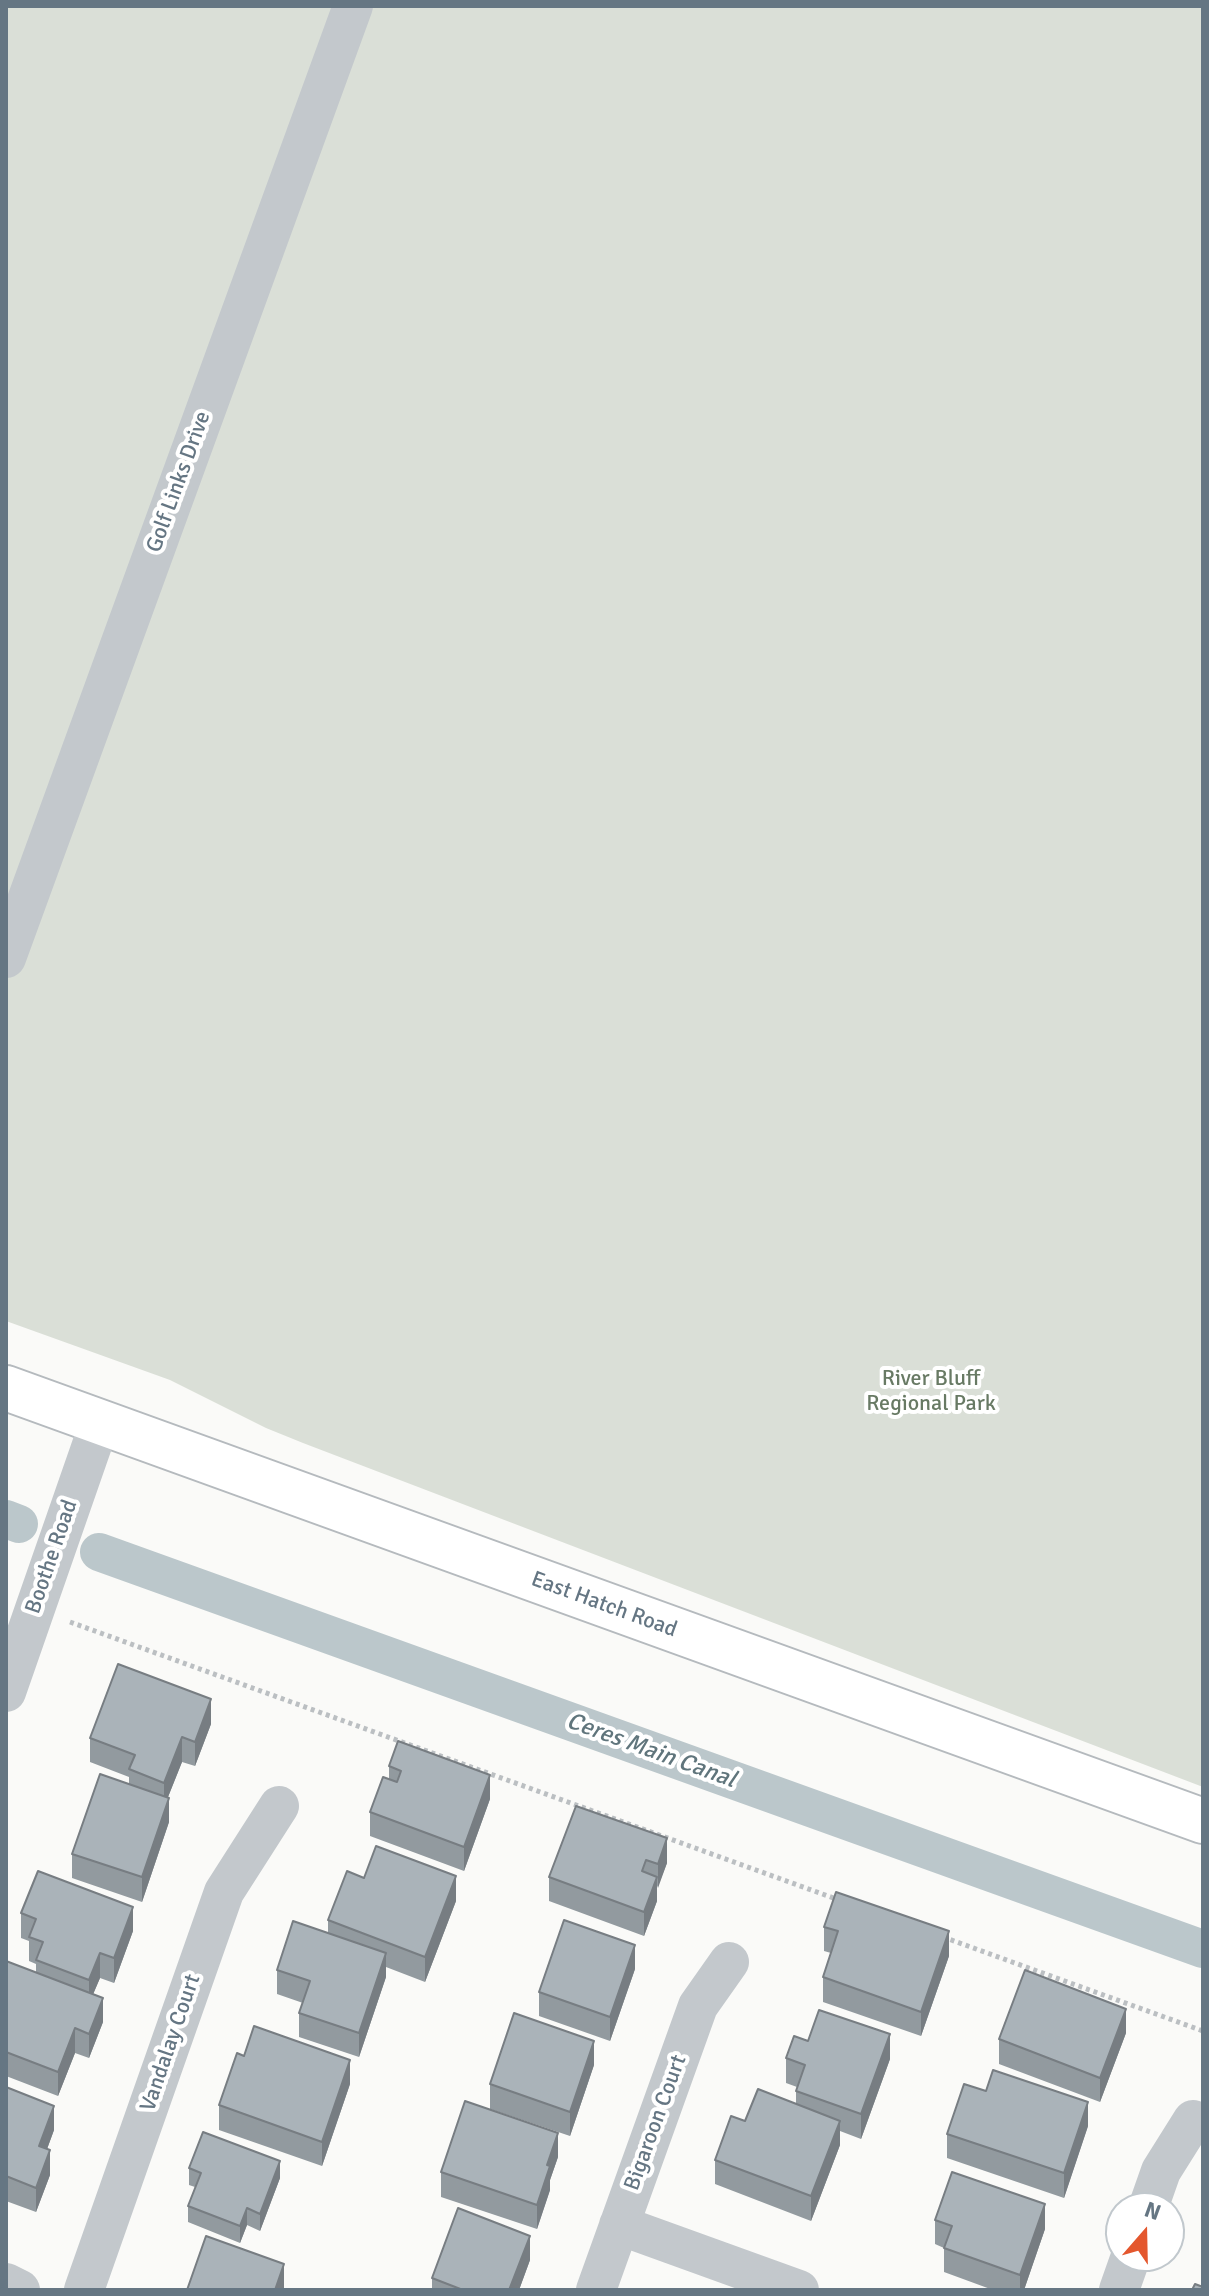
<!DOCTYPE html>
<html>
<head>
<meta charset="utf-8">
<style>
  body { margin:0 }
  #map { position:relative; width:1209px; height:2296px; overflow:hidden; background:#fafaf8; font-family:Signika,sans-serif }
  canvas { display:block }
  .frame { position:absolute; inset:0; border:8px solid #657683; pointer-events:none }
  .north { position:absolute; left:1105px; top:2192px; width:80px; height:80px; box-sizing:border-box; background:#fff; border:2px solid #c1c8cd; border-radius:50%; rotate:20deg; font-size:22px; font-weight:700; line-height:32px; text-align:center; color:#657683 }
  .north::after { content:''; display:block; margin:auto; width:28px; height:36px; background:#e4572e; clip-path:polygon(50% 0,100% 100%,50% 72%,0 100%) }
</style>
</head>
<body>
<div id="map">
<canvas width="1209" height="2296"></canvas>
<div class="frame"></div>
<div class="north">N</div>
</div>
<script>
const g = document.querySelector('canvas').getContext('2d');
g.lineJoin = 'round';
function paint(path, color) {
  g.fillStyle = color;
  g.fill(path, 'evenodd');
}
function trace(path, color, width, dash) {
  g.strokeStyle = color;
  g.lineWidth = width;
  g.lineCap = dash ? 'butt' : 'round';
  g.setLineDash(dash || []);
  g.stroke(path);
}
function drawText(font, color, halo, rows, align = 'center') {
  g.font = font + ' Signika,sans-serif';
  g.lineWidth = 8;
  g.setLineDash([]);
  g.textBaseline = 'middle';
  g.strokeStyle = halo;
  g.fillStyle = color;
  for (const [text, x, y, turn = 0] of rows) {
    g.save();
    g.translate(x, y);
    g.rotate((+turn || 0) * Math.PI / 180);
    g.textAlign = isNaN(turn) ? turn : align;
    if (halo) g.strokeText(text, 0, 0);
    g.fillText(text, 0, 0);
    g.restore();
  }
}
paint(new Path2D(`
  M6,6h1197v1781l-900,-344 -37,-15 -96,-48 -164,-59z`), '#dadfd7');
trace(new Path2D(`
  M6,1519l13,5
  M99,1552l1104,397`), '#bbc7cb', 38);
const major = new Path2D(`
  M6,1388l1197,433`);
trace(major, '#b5babe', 48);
trace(new Path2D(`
  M70,1622l769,278
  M943,1937l260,94`), '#bbbfc2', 5, [4, 4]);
trace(new Path2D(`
  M6,958l347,-952
  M6,1692l94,-270
  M1148,2208l13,-37 32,-51
  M619,2225l180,65
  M6,2283l14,7
  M84,2290l140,-398 55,-86
  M596,2290l102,-284 31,-44
  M1119,2290l12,-34`), '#c3c8cc', 40);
trace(major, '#fff', 44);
paint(new Path2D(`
  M211,1724l-16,42 -13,-4 -14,35 1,25 -27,80 -70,-24v-24l57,-70v-7l-39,-15v-24z
  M389,1766l101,33 -26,72 -94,-35v-24l19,-32z
  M576,1806l91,57 -10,25v13l-13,35 -95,-35v-24z
  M364,1878l92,23 -31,81 -39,-15v10l-27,80 -60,-20v-24l4,-10 -26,-9v-24l51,-37v-13z
  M21,1913l112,18 -19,52 -14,-5 -7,16 10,28 -14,36 -14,-5 -17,43 -52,-20v-115l30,12v-9l-7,-3v-20l-8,-3z
  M824,1927l125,29 -28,80 -98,-34v-25l8,-24 -7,-2z
  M635,1969l-25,72 -71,-25v-24z
  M1126,2033l-26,69 -101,-38v-25z
  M808,2041l82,18 -29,80 -21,-8v14l-29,76 -96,-37v-24l30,-39 51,-17v-13l1,-4 -11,-4v-25z
  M594,2065l-24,71 -80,-27v-25z
  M350,2084l-28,82 -103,-36v-25z
  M6,2087l48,43 -7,19 3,26 -14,37 -30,-11z
  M1088,2126l-24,72 -117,-40v-24z
  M558,2157l-8,23v10l-13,39 -96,-32v-25z
  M189,2168l91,10 -20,53 -13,-6 -7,18 -52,-21v-16l7,-19 -6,-2z
  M935,2220l110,9 -21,61h-31l-49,-18v-24l-9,-4z
  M530,2260l-11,30h-87v-12z`), '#929a9f');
paint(new Path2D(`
  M211,1699v25l-16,42v-24z
  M182,1737v25l-18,45v-24z
  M490,1775v24l-26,72v-24z
  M169,1798v24l-27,80v-25z
  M667,1838v25l-9,25v-24z
  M456,1876v25l-31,81v-25z
  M657,1877v24l-13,35v-24z
  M133,1907v24l-19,52v-25z
  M949,1931v25l-28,80v-24z
  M635,1945v24l-25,72v-24z
  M100,1953v25l-11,26v-24z
  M386,1953v24l-27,80v-24z
  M103,1998v24l-14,36v-24z
  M1126,2009v24l-26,69v-24z
  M75,2028v25l-17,43v-24z
  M890,2034v25l-29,80v-25z
  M594,2041v24l-24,71v-24z
  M350,2060v24l-28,82v-24z
  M1088,2102v24l-24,72v-25z
  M54,2106v24l-15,41v-25z
  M840,2121v24l-29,76v-25z
  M558,2133v24l-8,23v10l-13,39v-24l10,-40z
  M50,2150v25l-14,37v-24z
  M280,2161v17l-20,53v-17z
  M1045,2204v25l-21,61h-4v-15z
  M247,2208v17l-7,18v-17z
  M530,2236v24l-11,30h-10z
  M284,2264v24l-1,2h-8z`), '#777d82');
const building = new Path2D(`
  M118,1664l93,35 -16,43 -13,-5 -18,46 -35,-14 6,-14 -45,-17z
  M398,1741l92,34 -26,72 -94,-35 13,-35 14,5 4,-11 -12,-5z
  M100,1774l69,24 -27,79 -70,-23z
  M576,1806l91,32 -9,26 -12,-4 -4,11 15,6 -13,35 -95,-35z
  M376,1846l80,30 -31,81 -97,-37 19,-49 17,7z
  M38,1871l95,36 -19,51 -14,-5 -11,27 -53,-20 7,-18 -14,-5 7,-18 -15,-6z
  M836,1892l113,39 -28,81 -98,-35 15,-46 -14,-4z
  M564,1920l71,25 -25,72 -71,-25z
  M293,1921l93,32 -27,80 -60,-20 11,-32 -33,-11z
  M6,1961l97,37 -14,36 -14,-6 -17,44 -52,-20z
  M1025,1970l101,39 -26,69 -101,-39z
  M819,2010l71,24 -29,80 -65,-23 9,-26 -19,-7 8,-22 14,5z
  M514,2013l80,28 -24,71 -80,-28z
  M254,2026l96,34 -28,82 -103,-37 18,-52 7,3z
  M993,2070l95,32 -24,71 -117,-39 17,-50 22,7z
  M6,2087l48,19 -15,40 11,4 -14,38 -30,-12z
  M758,2089l82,32 -29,75 -96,-36 16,-44 14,5z
  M465,2101l93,32 -11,32 3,1 -13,39 -96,-33z
  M203,2132l77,29 -20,53 -13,-6 -7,18 -52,-20 13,-33 -12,-5z
  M952,2172l93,32 -25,71 -76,-27 8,-22 -17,-6z
  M458,2208l72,28 -21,54h-46l-31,-12z
  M206,2236l78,28 -9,26h-88z
  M1195,2284l8,3v3h-11z`);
paint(building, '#aab3b9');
trace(building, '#777d82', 2);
drawText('22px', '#657683', '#fff', [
  ["Golf Links Drive",179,482,-70],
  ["Boothe Road",52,1557,-71],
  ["East Hatch Road",604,1605,20],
  ["Vandalay Court",171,2043,-71],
  ["Bigaroon Court",656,2123,-70]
]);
drawText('22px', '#687a64', '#fff', [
  ["River Bluff",931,1379],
  ["Regional Park",931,1404]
]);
drawText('italic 24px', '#60757c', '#fff', [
  ["Ceres Main Canal",651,1751,20]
]);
</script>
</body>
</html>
